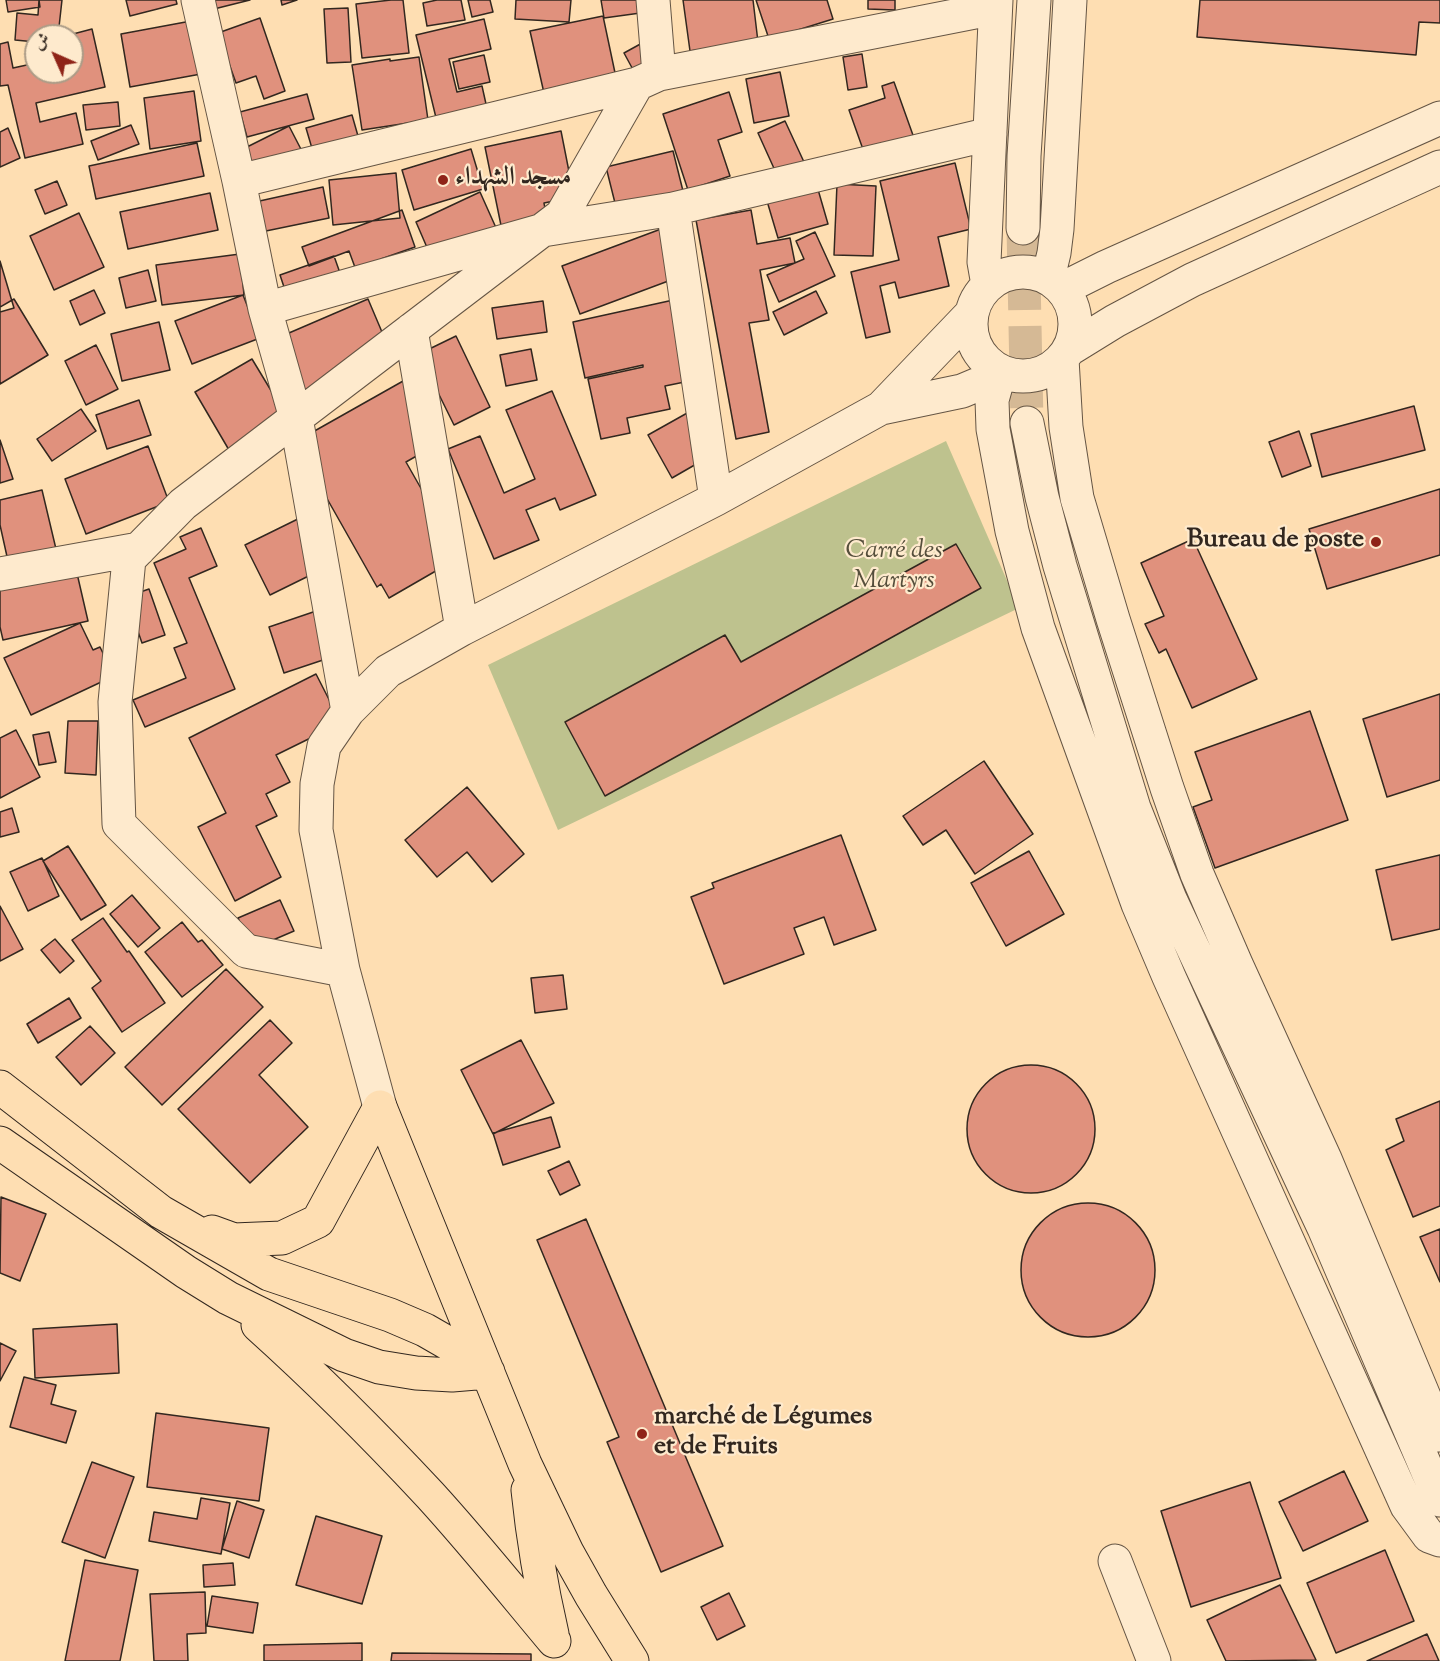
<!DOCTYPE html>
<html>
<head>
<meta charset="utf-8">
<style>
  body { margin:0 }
  #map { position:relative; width:1440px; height:1661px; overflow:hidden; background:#fedeb2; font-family:"Sorts Mill Goudy",Amiri,serif }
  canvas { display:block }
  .north { position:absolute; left:24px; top:24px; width:60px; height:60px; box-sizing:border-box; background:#feeacd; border:2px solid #ac9c87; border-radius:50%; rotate:315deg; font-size:16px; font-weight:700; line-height:24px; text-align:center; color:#32271f }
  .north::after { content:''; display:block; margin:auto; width:21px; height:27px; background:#8f2418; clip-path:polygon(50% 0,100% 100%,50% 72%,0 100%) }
</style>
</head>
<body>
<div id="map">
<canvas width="1440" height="1661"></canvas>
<div class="north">ش</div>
</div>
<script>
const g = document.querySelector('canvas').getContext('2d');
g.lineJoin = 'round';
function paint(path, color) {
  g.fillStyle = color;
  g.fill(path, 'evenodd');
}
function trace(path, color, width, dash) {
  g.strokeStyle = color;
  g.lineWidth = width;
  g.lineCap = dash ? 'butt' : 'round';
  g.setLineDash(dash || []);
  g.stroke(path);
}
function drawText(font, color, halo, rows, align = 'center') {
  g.font = font + ' "Sorts Mill Goudy",Amiri,serif';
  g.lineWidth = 4.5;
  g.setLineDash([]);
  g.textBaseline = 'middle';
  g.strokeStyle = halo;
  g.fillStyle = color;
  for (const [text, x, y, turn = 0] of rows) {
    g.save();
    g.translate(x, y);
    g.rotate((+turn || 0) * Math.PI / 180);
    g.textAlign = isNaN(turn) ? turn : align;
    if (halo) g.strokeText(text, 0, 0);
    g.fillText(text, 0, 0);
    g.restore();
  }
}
paint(new Path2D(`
  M946,441l73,167 -461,222 -70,-165z`), '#bec28e');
const building = new Path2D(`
  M6,0h33l1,7 -32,5z
  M39,0h23l-4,36h-22v6l-21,-2 2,-27 21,2z
  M126,0h50l1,4 -47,12z
  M199,0h51l-48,12z
  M281,0h16l-15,5z
  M391,0h12l6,53 -47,5 -6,-54z
  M437,0h24l4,20 -38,6 -4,-23z
  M468,0h22l3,12 -21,5z
  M516,0h55l-2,22 -54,-3z
  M601,0h53l1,11 -51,7z
  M683,0h70l5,42 -68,9z
  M756,0h71l6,19 -64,20z
  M868,0h27v10l-27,-1z
  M1200,0h240v23l-21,-1 -3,33 -219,-18z
  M348,8l3,54 -24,1 -3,-54z
  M603,16l15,71 -72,15 -16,-71z
  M260,18l25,73 -21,8 -8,-23 -20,7 -18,-50z
  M484,19l7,30 -42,10 8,33 25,-6 6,27 -50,13 -22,-91z
  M191,21l10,53 -71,13 -9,-53z
  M92,29l13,58 -69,16 4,19 36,-9 7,31 -58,14 -17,-73 -8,1v-42l8,-2 5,26 23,-5v9h36v-17l6,-1 -5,-20z
  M644,42l13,24 -20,11 -13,-24z
  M862,54l5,33 -19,3 -5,-33z
  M484,55l6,27 -31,7 -6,-27z
  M419,57l9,63 -66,10 -10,-65 38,-6v2z
  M780,72l9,44 -35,7 -8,-44z
  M894,82l20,56 -49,17 -16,-45 36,-12 -3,-12z
  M194,91l7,50 -51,8 -6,-51z
  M729,92l13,40 -24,8 12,36 -42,14 -25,-76z
  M307,94l7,25 -67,18 -7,-25z
  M118,102l2,24 -34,4 -3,-25z
  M352,115l10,35 -46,12 -10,-34z
  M785,121l19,41 -27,13 -19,-42z
  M131,125l8,19 -41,16 -7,-19z
  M289,126l16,31 -64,30 -14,-30z
  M8,128l12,30 -20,9v-35z
  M561,131l13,66 -30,6 6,33 -45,9 -20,-98z
  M197,143l7,33 -108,23 -7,-33z
  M471,149l12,40 -69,21 -12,-40z
  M673,151l10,40 -67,16 -10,-40z
  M955,163l16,66 -33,8 11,49 -50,12 -4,-16 -15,4 10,46 -24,6 -15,-66 48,-12 -19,-79z
  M396,173l4,45 -67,7 -4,-45z
  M57,181l10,24 -22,9 -10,-24z
  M837,184l39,2 -3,70 -39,-1z
  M817,186l11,38 -50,14 -11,-37z
  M323,187l6,31 -68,14 -6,-30z
  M480,192l17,38 -65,29 -16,-37z
  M210,193l8,37 -90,19 -8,-37z
  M402,210l13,37 -34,12 -21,22 -11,-30 -40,15 -7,-19z
  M751,210l6,34 33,-6 5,25 -35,7 9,50 -20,3 20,109 -33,7 -40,-219z
  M79,213l25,54 -50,23 -24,-54z
  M661,229l18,48 -99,37 -18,-48z
  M815,232l20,44 -56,26 -12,-27 37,-16 -8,-18z
  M240,254l4,41 -82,10 -6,-40z
  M334,256l6,17 -54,20 -6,-18z
  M0,261l14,47 -14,4z
  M148,270l8,31 -30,7 -7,-30z
  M94,290l11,23 -25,12 -10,-24z
  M816,291l11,22 -43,22 -11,-23z
  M243,295l17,43 -68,26 -17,-43z
  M687,297l17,81 -39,8 5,23 -43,9 3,15 -29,6 -13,-60 55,-12v-2l-58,13 -12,-56z
  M14,299l34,56 -48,29v-77z
  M368,299l25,59 -93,40 -25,-59z
  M543,301l4,31 -50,7 -5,-31z
  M159,322l11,48 -48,11 -11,-47z
  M456,336l34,71 -36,18 -35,-71z
  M96,345l22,44 -32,16 -21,-44z
  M531,349l6,31 -31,6 -6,-31z
  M252,359l35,58 -58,33 -34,-58z
  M412,376l29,66 -35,20 54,95 -71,41 -8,-14 -4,3 -82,-145z
  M552,391l44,104 -36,15 -5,-12 -29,12 13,30 -45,19 -46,-110 32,-13 24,57 31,-14 -29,-69z
  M139,400l12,35 -44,14 -11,-34z
  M1414,406l11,44 -103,27 -11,-43z
  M81,409l15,22 -44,30 -15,-22z
  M689,412l23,43 -40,23 -24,-43z
  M1299,431l12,35 -29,11 -13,-35z
  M0,440l13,39 -13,4z
  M148,446l21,56 -83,32 -21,-55z
  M1440,489v66l-113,34 -18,-60z
  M42,490l14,59 -48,12 -8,-36v-25z
  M308,514l25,50 -63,31 -25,-50z
  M201,528l16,38 -28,12 46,111 -90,38 -12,-27 53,-22 -12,-30 13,-5 -33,-80 32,-14 -6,-12z
  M1193,539l64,140 -65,29 -26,-59 -7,4 -14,-29 19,-8 -23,-53z
  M956,544l25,44 -376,208 -40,-74 160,-87 16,27z
  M76,569l12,52 -85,19 -3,-13v-40z
  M149,589l16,46 -23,8 -16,-46z
  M322,609l16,46 -54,18 -15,-46z
  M80,623l13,27 7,-3 14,29 -83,39 -27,-57z
  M316,674l25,49 -65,32 14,27 -24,12 11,22 -21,10 25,51 -46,24 -37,-74 28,-14 -37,-75z
  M1440,694v86l-53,17 -24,-78z
  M1310,711l38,109 -133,48 -22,-61 19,-7 -17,-48z
  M68,721h30l-2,54 -31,-2z
  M16,730l24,47 -40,21v-60z
  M49,732l7,30 -17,3 -6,-30z
  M984,761l49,73 -58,40 -29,-44 -23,15 -20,-29z
  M467,787l57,67 -32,28 -25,-30 -30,25 -32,-37z
  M12,808l7,24 -19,5v-25z
  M841,835l35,95 -42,15 -10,-28 -30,11 10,26 -80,30 -33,-87 23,-9 -2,-5z
  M68,846l38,59 -25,15 -38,-59z
  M1029,851l35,63 -58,32 -35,-63z
  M1440,855v74l-48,11 -16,-70z
  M42,858l17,38 -31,15 -18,-39z
  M132,895l28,33 -22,19 -28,-33z
  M280,900l14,31 -42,18 -14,-31z
  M0,906l23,43 -23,12z
  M103,918l24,34 2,-1 36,52 -43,29 -30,-44 9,-7 -29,-41z
  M182,922l16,20 4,-2 21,25 -41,32 -37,-45z
  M55,939l19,22 -14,12 -19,-23z
  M226,969l37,38 -101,98 -37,-38z
  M563,975l4,34 -32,4 -4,-35z
  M69,998l12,20 -43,25 -11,-19z
  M270,1020l22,23 -33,32 49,52 -58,56 -72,-74z
  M90,1026l25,27 -34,32 -25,-28z
  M521,1040l33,63 -61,31 -32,-64z
  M967 1129a64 64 0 1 1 128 0a64 64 0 1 1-128 0Z
  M1440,1101v105l-27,11 -27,-67 18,-9 -8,-22z
  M551,1117l9,30 -57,18 -10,-32z
  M569,1161l11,24 -20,10 -12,-24z
  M1,1197l45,17 -26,67 -20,-8z
  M1021 1270a67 67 0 1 1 134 0a67 67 0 1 1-134 0Z
  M586,1219l137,327 -62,26 -54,-130 12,-5 -82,-197z
  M1440,1229v53l-20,-45z
  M117,1324l2,49 -84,5 -2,-49z
  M0,1343l16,8 -16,30z
  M24,1377l32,8 -5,19 25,7 -10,32 -56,-16z
  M156,1413l113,15 -10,73 -112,-14z
  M92,1462l42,15 -29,81 -43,-16z
  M1344,1471l24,50 -65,30 -24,-49z
  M1250,1482l31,96 -90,29 -30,-96z
  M201,1498l29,5 -9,51 -72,-13 5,-29 43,7z
  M237,1501l27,9 -15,48 -27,-9z
  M316,1516l66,20 -20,68 -66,-19z
  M1385,1550l29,71 -78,32 -29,-70z
  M85,1560l53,10 -18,91h-55z
  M233,1563l2,22 -31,2 -1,-22z
  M1280,1585l36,75 -90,1 -19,-41z
  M205,1592l1,41 -19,1 1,27h-34l-4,-67z
  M729,1593l16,33 -28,14 -16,-33z
  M212,1596l46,7 -5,30 -46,-7z
  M1427,1634l12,27h-72z
  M362,1643v18h-98v-16z
  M392,1653l139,1v7h-140z`);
paint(building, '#e0917d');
trace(building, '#32271f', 1.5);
trace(new Path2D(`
  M1023,228l4,195`), '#d5b995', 33, [33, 16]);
const minor = new Path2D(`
  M198,0l41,181 26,128 31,109 52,293
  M653,0l6,74
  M239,181l398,-97 22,-10 336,-66
  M673,209l43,290
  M1023,228l1,-72 10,-156
  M971 324a52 52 0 1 1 104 0a52 52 0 1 1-104 0Z
  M1048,278l6,-25 3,-24 13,-229
  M988,285l-4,-23 12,-262
  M1062,289l44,-22 334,-149
  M265,309l278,-79 130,-21 317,-75
  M411,330l51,299
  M1068,350l47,-29 77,-41 248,-113
  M1062,359l4,68 11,71 36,121 54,169 30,86 39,90 89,195 115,276
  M1000,371l-8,29 1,29 19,102 26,97 100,276 31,73 238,529 22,30 11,4
  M881,408l81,-17 19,-8 15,-14
  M1027,423l15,74 18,69 74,242 36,91 154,329 116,272
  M0,574l139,-25
  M343,970l-97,-19 -127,-127 -4,-122 14,-143 54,-55 379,-289 75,-131
  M380,1107l-37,-137 -27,-140 1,-46 7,-38 24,-35 40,-40 74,-42 254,-130 165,-91 91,-95
  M1115,1561l39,100`);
const major = new Path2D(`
  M0,1087l161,125 108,62 121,41 35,15 33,19 30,23
  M380,1107l145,357 42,88 24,43 41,66
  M0,1143l186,129 42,26 116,57 35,12 37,6 36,2 36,-3
  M212,1232l22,8 48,-2 36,-17 62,-114
  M258,1325c60,54 117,111 172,170 43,47 83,97 124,146
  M528,1490c5,49 13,96 24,144`);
trace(minor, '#655544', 35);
trace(major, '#32271f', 35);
trace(minor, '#feeacd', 33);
trace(major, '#fedeb2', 33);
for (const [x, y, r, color] of [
  [443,180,6,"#8f2418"],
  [1376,542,6,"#8f2418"],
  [642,1434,6,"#8f2418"]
]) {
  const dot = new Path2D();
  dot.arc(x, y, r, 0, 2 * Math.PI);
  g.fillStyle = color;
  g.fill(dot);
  trace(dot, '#feeacd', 2);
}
drawText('bold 26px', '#32271f', '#feeacd', [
  ["مسجد الشهداء",455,180],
  ["Bureau de poste",1364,542,"right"],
  ["marché de Légumes",654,1419],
  ["et de Fruits",654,1449]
], 'left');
drawText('italic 26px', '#554e3b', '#feeacd', [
  ["Carré des",894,553],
  ["Martyrs",894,583]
]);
</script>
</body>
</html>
